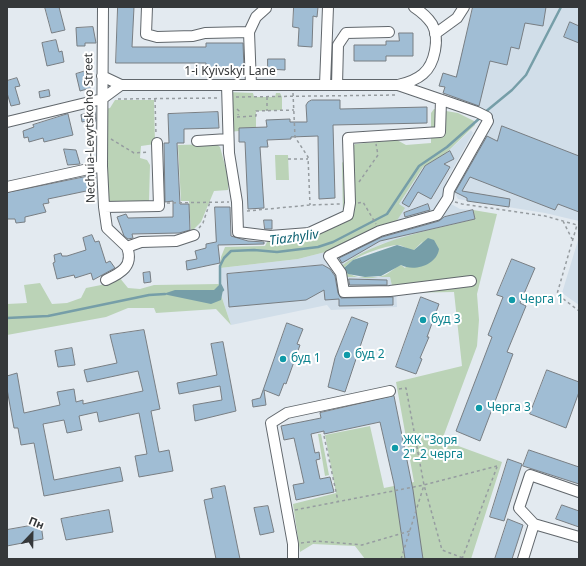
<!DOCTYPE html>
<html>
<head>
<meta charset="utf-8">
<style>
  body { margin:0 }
  #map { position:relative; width:586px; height:566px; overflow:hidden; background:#e3eaf0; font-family:"Noto Sans",sans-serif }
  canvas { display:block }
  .frame { position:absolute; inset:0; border:8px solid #35383a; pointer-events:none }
  .north { position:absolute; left:12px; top:514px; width:40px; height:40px; -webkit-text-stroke:3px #fff; paint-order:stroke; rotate:22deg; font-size:11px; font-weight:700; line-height:16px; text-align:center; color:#35383a }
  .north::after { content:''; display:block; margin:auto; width:14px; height:18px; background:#35383a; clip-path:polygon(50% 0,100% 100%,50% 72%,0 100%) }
</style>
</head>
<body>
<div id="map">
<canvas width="586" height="566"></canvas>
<div class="frame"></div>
<div class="north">Пн</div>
</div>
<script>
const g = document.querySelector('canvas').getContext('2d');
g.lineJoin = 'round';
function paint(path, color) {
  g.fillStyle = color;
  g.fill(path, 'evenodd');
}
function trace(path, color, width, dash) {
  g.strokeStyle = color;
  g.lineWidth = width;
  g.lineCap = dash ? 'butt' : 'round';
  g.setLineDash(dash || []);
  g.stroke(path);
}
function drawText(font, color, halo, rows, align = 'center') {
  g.font = font + ' "Noto Sans",sans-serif';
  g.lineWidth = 4;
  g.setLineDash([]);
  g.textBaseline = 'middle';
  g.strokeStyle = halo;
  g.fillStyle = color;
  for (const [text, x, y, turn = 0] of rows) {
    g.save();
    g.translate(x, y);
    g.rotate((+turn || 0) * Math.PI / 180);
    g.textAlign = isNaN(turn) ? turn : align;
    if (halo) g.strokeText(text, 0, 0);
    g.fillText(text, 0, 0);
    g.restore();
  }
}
paint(new Path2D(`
  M473,7h106v214l-34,-8 -87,-14 -5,-9 39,-70 -41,-22z
  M471,130l2,3 -26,46 -1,22 14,8 13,1 2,9 -94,25 -29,15 -12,8 6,10h44l2,9 4,3 1,18 -66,3 -4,-5 -96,20 -10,-30 2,-5 -3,-6v-16l78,-9 43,-11 58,-44 24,-37 21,-12z
  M579,237v68l-17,-12z`), '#d1dee9');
paint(new Path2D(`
  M227,92l26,1 1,4h21l1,-4h4l2,4v13l-26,1v17h-17v3l-11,1z
  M115,100h39l1,44 -14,2 -1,12 7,2 3,5 -1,36 -41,5 -3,-97 5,-1z
  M434,109l24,4 16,8 1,4 -31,30 -21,12 -24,37 6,4 -9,14 -55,26 -43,11 -78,9 1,-11 4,-10 40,-1 5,-10 39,-3 34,-16 -1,-54 13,-19 42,-4 9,5 25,-2v-30z
  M216,144l4,3 9,33 -1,10 -14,1 -13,31 -10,10 -2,-31h-8l-3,-56z
  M275,155h13l1,25h-13z
  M473,210l24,4 -20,80 2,26 -2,26 -35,94 60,22 -31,97h-106l-10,-13 -42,-2 -13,8 -7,-48 43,-11 -11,-58 45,-9 14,62 30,-6 -18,-100 66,-16 -8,-74 -54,1 -8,-7 -2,-9h-44l-6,-10c38,-29 89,-36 135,-48zM423,241l-18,27 -4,-3c-6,2 -10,7 -16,10 -12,5 -34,5 -41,-7 12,-13 35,-20 52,-23 7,-1 12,6 18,5z
  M119,277l9,11 12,1 14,-4 66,-1 3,6 -2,5 10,30 -15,-16 -60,4 -2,-5h-26l-22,9 -99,18v-31l20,-1 -3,-18 16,-2 12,21 15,-1 14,-5 5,-10 20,-4z
  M318,434h3l8,41 -4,1z`), '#bbd3b7');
paint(new Path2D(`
  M428,238l6,2 5,9c-2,16 -25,23 -38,16l-20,11 -16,1 -17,-3 -4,-6 9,-8 44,-15 17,5z
  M220,284l3,6 -2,10 -10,4 -48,-10 12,-4h39z`), '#769ea8');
trace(new Path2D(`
  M484,113l28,-23 14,-15 35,-68
  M220,291l3,-1 -3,-6v-18l4,-8 7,-7 23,-1 23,2 41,-5 15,-5 54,-28 32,-48 28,-19 34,-30
  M7,318l41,-2 101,-21 16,-1`), '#769ea8', 2.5);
const building = new Path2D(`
  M45,7h14l6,23 -13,3z
  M118,7h16l-2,40h74v-4h37l1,26h-38v-6h-90z
  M294,7h24l-1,10 -4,-1 -1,31 -14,-1 1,-18 -6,-1z
  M473,7h73l-3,19 -18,-3 -6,26 -8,-2 -4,18 -17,-4 -11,45 -36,-13 2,-6 -6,-1 4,-13 13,4z
  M570,22l9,4v17l-15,-6z
  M93,27l3,16h-11v3h-8l-1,-18z
  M399,33h14v23h-27v5h-32v-16h32v-4h13z
  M56,40l3,12 3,-1 2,11 -17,4 -5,-23z
  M268,59h17v11l-17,-1z
  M86,71l5,17 -11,3 -4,-17z
  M17,78l3,8 -5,1 5,17 -9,2 -4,-13v-12z
  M49,90l1,6 -10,2 -1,-6z
  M312,100h28v9l87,-2v16l-94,2 2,73 -16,1 -1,-63 -27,1v2l-24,1 1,7h-8l4,61 -16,1 -3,-67h-6v-14l28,-1 -1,-7 24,-1v3h17l-1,-17 2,-3z
  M95,112l1,9 -9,2 -1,-2 -4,1 -1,-7z
  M218,112l1,16 -35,1v14h-7l3,61h9l1,26 -11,3 -47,1 1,4 -5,1 -4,-3 -7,-19 9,-3 2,4 45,-1v-16l-8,1 -1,-59h5l-1,-29z
  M68,114l5,21 -29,7 -1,-4 -14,4 -1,-5 -4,1 -1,-7 11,-4 -1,-2z
  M502,126l77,30v56l-21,-8 -3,6 -85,-33 -8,14 48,8 -1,8 -42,-6v-3l-12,-6 32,-56 10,5z
  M64,149l12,1 4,14 -12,1z
  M450,151l4,8 -10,5 6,3 -19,32 -13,-7 -9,15 -7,-4 23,-37z
  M95,175l1,9 -6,1 1,5 -43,9 1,4 -6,1 3,8 -21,5v5l-9,1 -1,-4h-8v-26z
  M428,204l2,6 -25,7 -1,-4z
  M215,207h15l1,29 17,5 16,1v2l-46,1 2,18 -33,7 -1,-9 11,-2 -2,-8 11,-3v-4l10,-2z
  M473,210l2,9 -95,22 -38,22 -3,-5 43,-21 57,-16 5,-4z
  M264,220h8v9h-7z
  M92,235l3,7 4,-1 7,22 4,-2 5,7 -22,12 -2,-7 -16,5 -1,-3 -17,4 -4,-16 2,-1 -1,-7 7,-2 1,3h5l19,-6 -3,-12z
  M512,259l23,9 -15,35 6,3 -19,46 6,2 -33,87 -24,-10 36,-94 -4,-2 15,-38 -6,-2z
  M323,265l7,4 5,7 3,17 3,5 52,-1v8l-54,1v-7l-14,1 -1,-10 -18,10 -77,7 -2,-33z
  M150,272l1,10 -7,1 -1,-10z
  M349,279l38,1v5h-37z
  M421,297l18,7 -12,33h2l-9,21 2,1 -6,15 -20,-7z
  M352,317l16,6 -23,69 -17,-5 7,-29z
  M287,323l16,6 -6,15 3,1 -14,39 -2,-1 -5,13 -15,-6 2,15 -13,2 -1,-7 8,-2z
  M144,330l16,79 -9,2 8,41 10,-2 4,21 -34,6 -4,-21 12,-2 -8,-41 -40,9 -2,-10 -18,4 3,14 -15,3 -3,-13 -21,4 11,56 66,-13 3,14 -79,15 -10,-53 -13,2 -3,-17h-4l-7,-39v-13l10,-3 7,40 36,-8 -3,-13 17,-3 2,13 7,-2v4l60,-13 -5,-20 -51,11 -3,-12 33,-7 -7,-28z
  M223,342l13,69 -41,10 -2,-16 29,-5 -2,-14 -41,8 -2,-11 40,-8 -6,-31z
  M72,348l3,17 -17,2 -3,-16z
  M547,370l32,12v10l-13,36 -36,-14z
  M394,396l19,94 10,69h-18l-11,-75 -14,-62 -56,12v-3l-13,3 4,19 4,-1 1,7 -4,1 4,19 10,-2 4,15 -38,8 -3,-15 11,-2 -10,-45 -10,2 -3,-14 40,-8 -1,-5z
  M529,450l50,17v17l-56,-18z
  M508,459l14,5 -18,57 -14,-4z
  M225,486l15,73h-24l-12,-59 9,-2 -2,-9z
  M562,505l17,6v16l-23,-8z
  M268,506l6,26 -14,3 -6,-27z
  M109,510l4,22 -47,8 -5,-21z
  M508,519l15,6 -11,34h-17z
  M41,524l2,15 -36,7v-16z`);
paint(building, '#a0bdd4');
trace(building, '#787e83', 1);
const minor = new Path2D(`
  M103,7l-1,159 2,41 3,21 20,19 14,-5 35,-1 18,-6
  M147,7l-1,27 11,3 36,-1 12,-3 44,-1 7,-15 10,-9
  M249,32l2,53
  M435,34l22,-16 7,-11
  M102,76l19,9
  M227,85l2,68 8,49 1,30 32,4 39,-3 39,-18 2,-12 -2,-65 92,-6 1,-32
  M325,85l3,-78
  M337,85l1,-40 8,-12 43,-1
  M398,85c9,-2 18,-5 25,-11 12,-10 17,-36 9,-50 -4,-6 -12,-13 -18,-17
  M7,122l95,-23 19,-14h277l79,27 10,5
  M197,141l31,-2
  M7,187l95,-21
  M104,207l55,-1 -2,-63
  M106,280c15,-7 28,-14 21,-33
  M471,281l-81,10 -46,1 -3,-19 -12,-17 51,-25 57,-16 11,-17 1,-8 39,-69
  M534,524l45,13
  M293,559v-15l-22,-121 16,-10 103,-22
  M523,559l11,-35 -15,-16 11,-33 49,17`);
trace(minor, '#61676c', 12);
trace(new Path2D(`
  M293,93l2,44 13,20 2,48
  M236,97l162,-2
  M267,97v14
  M118,99l100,-1
  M155,99l1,36
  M237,109l2,2 -1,4
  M237,117l19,-1v-5l38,-1
  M111,139l23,14 15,-1
  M288,159h20
  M359,182l19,-27 -2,-11
  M455,202l7,2 83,12 32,9 -20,69 22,17
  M167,203l62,-1
  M358,203l5,-1 13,22
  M247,211l63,-6 30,-1
  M563,221l9,18
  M199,228l4,-5 7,-21
  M399,389l7,-1 18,97 18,65 21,8
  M324,436l14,65
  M295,510l129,-25 73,-19
  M301,543l16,-2 45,4 48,-14
  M401,559l23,-74
  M462,559l35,-92`), '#969ca0', 1.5, [3, 3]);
trace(minor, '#fff', 10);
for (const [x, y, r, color] of [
  [512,300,4,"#0f9aa8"],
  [423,320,4,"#0f9aa8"],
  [347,355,4,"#0f9aa8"],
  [283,359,4,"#0f9aa8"],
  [479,408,4,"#0f9aa8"],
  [395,448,4,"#0f9aa8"]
]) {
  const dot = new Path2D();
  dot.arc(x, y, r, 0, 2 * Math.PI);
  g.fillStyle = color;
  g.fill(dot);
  trace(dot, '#fff', 1.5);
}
drawText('12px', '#35383a', '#fff', [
  ["1-i Kyivskyi Lane",230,72],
  ["Nechuia-Levytskoho Street",90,128,-91]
]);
drawText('12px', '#0d838f', '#fff', [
  ["Черга 1",520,300],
  ["буд 3",431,320],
  ["буд 2",355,355],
  ["буд 1",291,359],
  ["Черга 3",487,408],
  ["ЖК \"Зоря",403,441],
  ["2\"_2 черга",403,455]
], 'left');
drawText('italic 13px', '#0c6070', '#fff', [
  ["Tiazhyliv",294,238,-8]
]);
</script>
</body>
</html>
